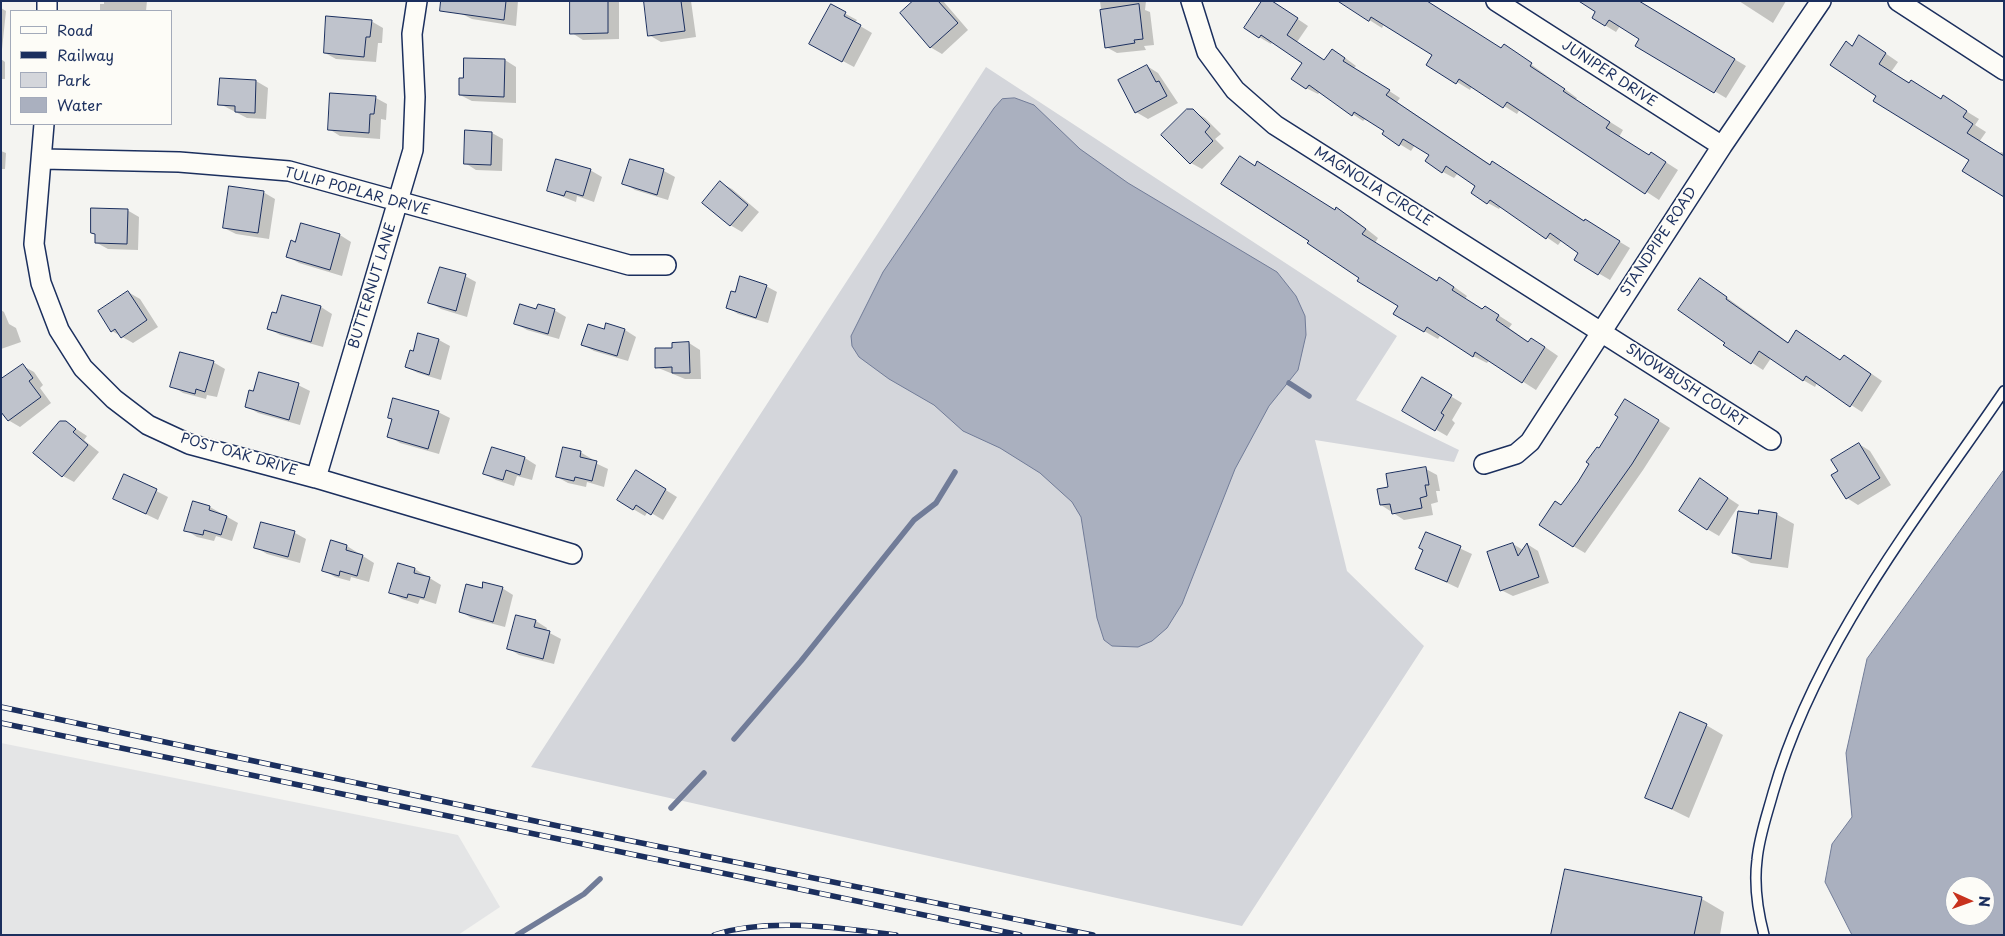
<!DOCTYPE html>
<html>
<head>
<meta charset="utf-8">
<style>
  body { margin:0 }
  #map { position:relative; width:2005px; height:936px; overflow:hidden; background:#f4f4f1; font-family:"Playpen Sans",sans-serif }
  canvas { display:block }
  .frame { position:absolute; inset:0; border:2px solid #1b2f5e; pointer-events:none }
  .legend { position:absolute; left:10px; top:10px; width:162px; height:115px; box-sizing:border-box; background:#fdfcf7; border:1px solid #a3aaba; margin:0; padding:6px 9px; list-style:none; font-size:15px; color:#1b2f5e }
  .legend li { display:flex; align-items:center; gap:10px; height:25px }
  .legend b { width:25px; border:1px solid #a3aaba }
  .north { position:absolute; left:1945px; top:876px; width:50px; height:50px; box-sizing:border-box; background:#fdfcf7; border:1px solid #a3aaba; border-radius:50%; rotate:92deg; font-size:14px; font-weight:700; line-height:20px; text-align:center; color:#1b2f5e }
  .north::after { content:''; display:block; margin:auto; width:18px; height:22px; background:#c8321e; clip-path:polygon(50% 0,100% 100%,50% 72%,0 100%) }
</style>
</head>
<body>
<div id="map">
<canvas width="2005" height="936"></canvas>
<div class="frame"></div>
<ul class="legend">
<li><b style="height:6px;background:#fdfcf7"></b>Road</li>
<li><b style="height:6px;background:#1b2f5e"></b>Railway</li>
<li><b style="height:14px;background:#d4d6db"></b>Park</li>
<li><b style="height:14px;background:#aab0bf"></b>Water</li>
</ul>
<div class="north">N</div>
</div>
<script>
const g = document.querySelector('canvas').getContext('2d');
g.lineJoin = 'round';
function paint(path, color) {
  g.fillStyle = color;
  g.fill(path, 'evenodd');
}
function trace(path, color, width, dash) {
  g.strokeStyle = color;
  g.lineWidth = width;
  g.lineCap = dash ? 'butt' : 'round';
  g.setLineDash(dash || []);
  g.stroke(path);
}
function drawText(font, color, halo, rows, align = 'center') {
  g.font = font + ' "Playpen Sans",sans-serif';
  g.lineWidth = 4;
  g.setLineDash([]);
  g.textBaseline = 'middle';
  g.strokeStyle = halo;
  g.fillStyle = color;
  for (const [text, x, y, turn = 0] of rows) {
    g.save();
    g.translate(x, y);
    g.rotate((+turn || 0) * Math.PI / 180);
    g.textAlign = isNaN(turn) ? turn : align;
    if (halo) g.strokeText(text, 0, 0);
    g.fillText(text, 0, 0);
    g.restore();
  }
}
paint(new Path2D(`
  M1,743l457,92 42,72 -42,28h-457z`), '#e4e5e6');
paint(new Path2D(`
  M986,67l411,269 -41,64 103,50 -5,12 -139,-22 32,131 77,75 -182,280 -711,-159z`), '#d4d6db');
const water = new Path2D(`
  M1015,98l19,7 46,44 48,34 149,89 19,24 9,20 1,19 -8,35 -29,36 -34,63 -53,135 -15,24 -15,13 -14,6 -26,-1 -8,-6 -7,-22 -16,-101 -9,-15 -32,-29 -40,-25 -37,-17 -29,-26 -45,-26 -30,-22 -7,-11 -1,-10 32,-64 111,-164 8,-9z
  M2004,470v465h-152l-27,-53 7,-38 20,-27 -6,-64 21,-94zM1955,886h30v30h-30z`);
paint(water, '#aab0bf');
trace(water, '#717c98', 1);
paint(new Path2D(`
  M1,1v7l5,3 -5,48 4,3v17h-4z
  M104,1h43l-1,10h-46v-7h4z
  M462,1h56l-2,25 -44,-7 -12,-6z
  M572,1h47v38l-36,1 -11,-7z
  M645,1h46l5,36 -35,5 -12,-7z
  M922,1h21l25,29 -26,24 -12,-7z
  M1100,1h46l-1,9 5,2 4,33 -10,1 2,4 -29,3 -11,-6z
  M1739,1h47l-13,22z
  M1341,2l176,52 60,44 -2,2 48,30 -4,7 30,19 15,5 14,9 -19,30 -139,-91 -3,5 -45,-28 -2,4 -13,-8 -23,-27 -50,-31 -2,4z
  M1277,5l31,21 -11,16 28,19 19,-4 12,9 -2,2 46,30 -3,4 94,63 139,83 -20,32 -34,-20 4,-7 -18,-13 -4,5 -57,-39 -2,3 -11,-6 -11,-17 -19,-13 -4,5 -11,-6 -12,-17 -16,-10 -4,6 -28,-17 2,-3 -19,-13 -3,3 -43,-29 -2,2 -12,-6 -2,-25 -32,-21 -1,2 -12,-7z
  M831,6l26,14 -2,3 17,10 -18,34 -32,-17z
  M1647,8l99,58 -20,32 -89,-53 4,-6 -21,-13 -4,6 -23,-14z
  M371,21l12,7 -1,15h-4l-2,19 -40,-3 -11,-6z
  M1872,44l26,18 -7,10 50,28 15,5 23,14 -4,6 11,7 -7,10 20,12 2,-2 3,1v43l-33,-37 -93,-64 -25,-48z
  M505,60l11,7v36l-44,-2 -12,-6z
  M1147,66l11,7 20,30 -30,16 -12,-7z
  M221,79l35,2 12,7 -2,31 -19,-1 -27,-14z
  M376,98l11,6 -1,16 -5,-1 -1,20 -40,-3 -11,-7z
  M1193,111l12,7 16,16 -6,5 9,9 -22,21 -11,-6z
  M492,133l11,6 -1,32 -26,-1 -11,-7z
  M1,151l5,2 -1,16h-4z
  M631,160l33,11 11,6 -7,23 -33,-10 -11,-7z
  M1256,166l79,45 2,-2 13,7 28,22 -3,5 63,39 2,-3 13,7 14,10 -2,3 18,11 15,5 14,9 -3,4 20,14 16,5 13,9 -22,34 -47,-30 -2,3 -14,-7 -32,-22 -3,5 -14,-8 -24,-25 -90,-65z
  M590,170l12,7 -8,25 -17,-6 -1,6 -28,-11z
  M721,183l11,6 27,23 -17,20 -12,-7z
  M263,192l12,7 -6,40 -33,-5 -12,-6z
  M127,210l12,7 -1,33 -30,-1 -11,-6v-8l-5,-2z
  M340,235l11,7 -9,34 -43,-13 -11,-6 8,-14z
  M465,276l11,6 -9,35 -26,-8 -12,-7z
  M766,286l11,6 -9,31 -30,-9 -11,-7 9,-13z
  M1711,286l78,57 8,-12 44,30 15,2 26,18 -20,31 -45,-29 -2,4 -12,-7 -32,-22 -8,12 -38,-25 2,-3z
  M128,292l12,7 18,28 -25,16 -21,-12z
  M321,307l11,7 -9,33 -43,-12 -11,-6z
  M1,310l3,2 5,12 7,4 5,14 -20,7z
  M554,310l12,7 -7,22 -32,-9 -11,-6 21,-13z
  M605,330h20l11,7 -8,24 -34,-10 -11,-6z
  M419,334l20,6 11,6 -9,34 -23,-7 -12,-6 8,-14z
  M689,343l11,7 1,29h-16l-29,-12 17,-18z
  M213,362l12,7 -8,28 -10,-2 -1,4 -23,-6 -11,-7z
  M23,366l11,6 9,13 -3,3 11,15 -31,24 -12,-7z
  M1422,379l40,24 -10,17 3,3 -8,13 -43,-25z
  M298,385l12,6 -10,34 -42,-12 -12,-7z
  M1637,407l33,21 -27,42 -58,83 -12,-7 26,-96z
  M438,412l12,6 -11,36 -39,-11 -12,-7z
  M66,422l21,14 -3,4 15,12 -25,30 -11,-6z
  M1859,444l11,7 21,34 -33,20 -11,-7 -8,-27z
  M580,452l12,7 -1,2 17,8 -4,18 -17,-5 -1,5 -18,-4 -11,-6z
  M525,458l11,7 -4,15 -15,-4 -3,10 -18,-6 -11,-6z
  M1426,469l11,6 3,16h-4l2,11 -7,2 2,11 -29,5 -23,-15 9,-17z
  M125,475l43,22 -10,23 -44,-21z
  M648,479l29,18 -14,23 -15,-9 -3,5 -12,-7z
  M1712,487l27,18 -20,31 -12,-7z
  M210,507l28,16 -6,18 -16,-5 -2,5 -17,-4 -11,-7z
  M1776,514l18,10 -6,44 -37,-5 -18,-10 26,-37z
  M262,523l33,10 11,6 -6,24 -33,-9 -12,-7z
  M1427,533l45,21 -14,34 -42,-20 8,-19z
  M332,542l15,4 27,17 -5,19 -18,-5 -1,4 -15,-4 -12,-7z
  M1513,544l10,6 4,-6 11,7 11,32 -36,13 -12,-6z
  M415,569l26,16 -5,19 -16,-5 -2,5 -16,-5 -12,-7z
  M502,588l11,7 -8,32 -34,-9 -11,-7 23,-22z
  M536,621l11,7 -1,3 15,8 -7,25 -35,-9 -11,-7z
  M1706,725l17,10 -34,83 -43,-21z
  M1702,899l22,13 -4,23h-168z`), '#0003');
trace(new Path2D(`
  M1289,383l20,13
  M734,739l67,-78 113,-141 22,-17 19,-31
  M671,808l33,-35
  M517,935l67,-41 16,-15`), '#717c98', 5.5);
const building = new Path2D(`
  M441,1h65l-2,19 -64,-9z
  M570,1h38v32l-38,1z
  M644,1h37l4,30 -37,5z
  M913,1h25l20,22 -28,25 -30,-35z
  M1262,1h10l26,17 -11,17 37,25 8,-11 13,9 -2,3 47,29 -4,5 104,70 2,-4 92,60 1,-2 35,22 -22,34 -24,-15 4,-7 -28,-20 -4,6 -56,-39 -3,4 -16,-11 4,-7 -29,-20 -4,7 -17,-12 4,-6 -26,-16 -4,7 -17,-12 2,-3 -30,-19 -2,4 -43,-31 -3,4 -15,-10 11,-16 -41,-28 -2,3 -15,-10z
  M1338,1h89l74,47 3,-4 28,19 -2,3 35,23 -2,2 47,31 -4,6 43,27 2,-3 15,10 -21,32 -138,-92 -4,6 -44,-29 -3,5 -30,-19 6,-10 -61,-38 -2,4z
  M1579,1h60l96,58 -21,34 -79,-47 4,-7 -30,-19 -4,6 -13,-8 3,-6z
  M831,4l15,8 -2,4 17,9 -19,37 -33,-18z
  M1139,4l4,35 -9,1 1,3 -30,5 -5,-38z
  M326,16l46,4 -2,17h-4l-2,20 -40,-4z
  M1859,35l27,18 -7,11 30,19 2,-3 30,19 2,-4 24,16 -4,6 10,7 -6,9 37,23v41l-42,-26 7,-11 -96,-59 3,-5 -46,-31 16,-24 6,5z
  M464,58l41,1 -1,38 -45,-2v-17h4z
  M1147,65l9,17 3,-1 8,15 -32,17 -17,-33z
  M220,78l36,2 -1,33 -20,-1v-6l-17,-1z
  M330,93l46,3 -2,18h-4l-1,19 -41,-3z
  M1187,109h6l17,17 -5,6 8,9 -23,23 -29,-29z
  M465,130l27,2 -1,33 -27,-1z
  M1240,156l15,10 2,-5 78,49 1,-3 30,22 -4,5 75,47 2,-4 15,10 -2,3 30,19 3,-3 14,9 -3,5 32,22 3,-4 14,9 -23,36 -47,-31 -2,5 -46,-30 -3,5 -31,-18 5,-8 -41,-25 2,-3 -52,-35 2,-2 -88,-57z
  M556,159l35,10 -8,27 -17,-5 -2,5 -17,-5z
  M630,159l34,10 -7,26 -35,-11z
  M720,181l28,24 -18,21 -28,-23z
  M229,186l35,5 -6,42 -35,-5z
  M91,208l37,1 -1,35 -32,-1v-9l-4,-1z
  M301,223l39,11 -10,36 -44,-13 5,-17 4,2z
  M440,267l26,7 -10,37 -28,-8z
  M740,276l27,9 -11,33 -30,-10 5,-17 4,1z
  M1700,278l27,19 -1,2 62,44 8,-13 44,30 4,-5 27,19 -21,33 -44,-31 -3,5 -44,-30 -8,13 -28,-19 2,-2 -47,-33z
  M128,291l19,29 -26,18 -6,-9 -4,3 -13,-21z
  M282,295l39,11 -10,36 -44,-13 5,-17 4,1z
  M520,304l16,5 2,-5 17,5 -7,25 -34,-10z
  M606,323l19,6 -8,27 -36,-11 7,-21 16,5z
  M418,333l21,6 -10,36 -24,-8 5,-17 3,1z
  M689,342l1,31h-18v-6l-17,1v-20h17v-5z
  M180,352l34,9 -9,31 -9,-3 -1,5 -25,-7z
  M23,364l10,14 -4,3 12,16 -33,24 -7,-9v-33z
  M259,372l40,11 -10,37 -44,-13 4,-17 4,1z
  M1422,377l30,18 -11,18 3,2 -9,16 -33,-20z
  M393,398l46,13 -11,38 -41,-12 5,-18 -4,-1z
  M1625,399l34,21 -27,44 -59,83 -34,-22 16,-24 6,4 17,-23 11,-18 -3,-2 11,-15 2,1 19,-31 -3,-2z
  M60,421h6l10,8 -3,3 15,13 -26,32 -29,-24z
  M1859,443l21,35 -34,21 -15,-24 7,-4 -7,-11z
  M492,447l33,10 -5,18 -14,-5 -3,10 -20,-6z
  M563,447l18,4 -1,6 17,4 -5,20 -17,-4 -1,4 -18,-4z
  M1426,467l3,18h-4l2,11 -7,2 2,10 -30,6 -2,-10 -10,1 -3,-16 11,-2 -2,-13z
  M636,470l30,19 -15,26 -15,-10 -3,5 -16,-10z
  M124,474l33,15 -11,25 -33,-15z
  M1700,478l28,20 -21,32 -28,-19z
  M193,501l17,5 -1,4 18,6 -6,19 -17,-5 -1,5 -19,-4z
  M1759,510l18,3 -6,46 -39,-6 6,-42 20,3z
  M261,522l34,9 -7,26 -34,-9z
  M1426,532l35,14 -14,36 -32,-13 8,-19 -4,-2z
  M331,540l16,5 -1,5 17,5 -6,21 -17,-5 -1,5 -17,-5z
  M1513,543l5,13 9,-13 12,34 -39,14 -13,-39z
  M398,563l17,5 -1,5 16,4 -6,21 -16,-4 -1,4 -18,-5z
  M483,582l20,5 -10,35 -34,-10 7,-28 16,4z
  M516,615l20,5 -2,7 16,4 -7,28 -36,-10z
  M1680,712l27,12 -35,85 -27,-11z
  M1565,869l137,28 -8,38h-143z`);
paint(building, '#bfc3cc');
trace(building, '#1b2f5e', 1);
const lane = new Path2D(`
  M1764,935c-6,-23 -10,-51 -7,-75 2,-23 10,-45 16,-67 42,-148 145,-276 231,-402`);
const street = new Path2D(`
  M1191,1l16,51 28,38 40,35 496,315
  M1496,1l226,145
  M1898,1l106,69
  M47,11v-10
  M44,124l-10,120 7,39 18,47 24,38 31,31 34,26 41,19 127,34 256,76
  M43,159l136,3 110,9 340,94h37
  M1484,464l32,-10 14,-12 192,-296 99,-145
  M316,478l97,-328 2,-53 -3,-63 5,-33`);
trace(lane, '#1b2f5e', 12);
trace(street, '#1b2f5e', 22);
trace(lane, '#fdfcf7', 9);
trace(street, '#fdfcf7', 19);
const rail = new Path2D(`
  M1,707l562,120 530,108
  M1,723l1019,212
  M714,935c55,-18 125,-7 182,0`);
trace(rail, '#1b2f5e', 5.5);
trace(rail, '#fdfcf7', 4, [11]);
drawText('14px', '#1b2f5e', '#fdfcf7', [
  ["JUNIPER DRIVE",1609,74,33],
  ["MAGNOLIA CIRCLE",1373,187,32],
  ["TULIP POPLAR DRIVE",357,192,15],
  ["STANDPIPE ROAD",1659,242,-57],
  ["BUTTERNUT LANE",373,286,-73],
  ["SNOWBUSH COURT",1686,386,33],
  ["POST OAK DRIVE",239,455,16]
]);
</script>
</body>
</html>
